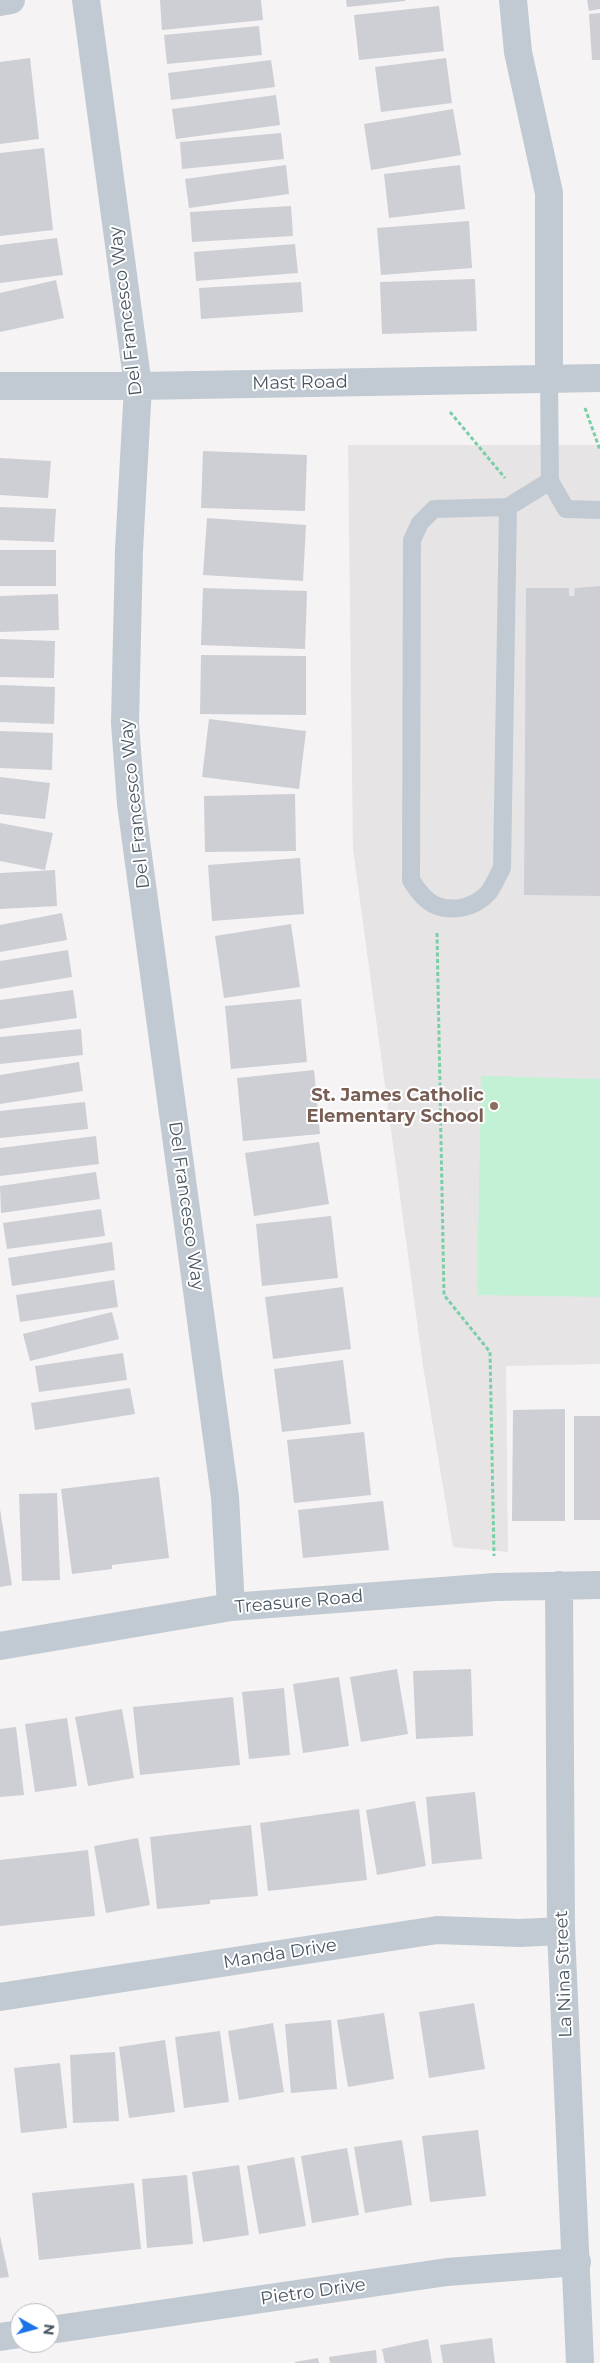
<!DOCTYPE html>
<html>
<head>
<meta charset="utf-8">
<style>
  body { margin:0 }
  #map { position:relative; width:600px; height:2363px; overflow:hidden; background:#f5f3f3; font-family:Montserrat,sans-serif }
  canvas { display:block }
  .north { position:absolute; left:10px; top:2303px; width:50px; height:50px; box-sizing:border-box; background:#fff; border:1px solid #b7bbc0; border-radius:50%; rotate:97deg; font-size:14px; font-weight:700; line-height:20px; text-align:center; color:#4a5661 }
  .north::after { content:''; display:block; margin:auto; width:18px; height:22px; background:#1a73e8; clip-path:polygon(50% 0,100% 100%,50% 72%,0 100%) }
</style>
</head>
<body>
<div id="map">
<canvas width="600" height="2363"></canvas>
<div class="north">N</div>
</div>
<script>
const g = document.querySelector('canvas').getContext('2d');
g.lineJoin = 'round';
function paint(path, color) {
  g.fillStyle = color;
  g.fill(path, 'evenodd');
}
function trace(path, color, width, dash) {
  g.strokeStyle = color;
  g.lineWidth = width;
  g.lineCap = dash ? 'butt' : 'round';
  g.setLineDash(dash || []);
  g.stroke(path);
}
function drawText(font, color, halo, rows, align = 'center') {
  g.font = font + ' Montserrat,sans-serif';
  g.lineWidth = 4;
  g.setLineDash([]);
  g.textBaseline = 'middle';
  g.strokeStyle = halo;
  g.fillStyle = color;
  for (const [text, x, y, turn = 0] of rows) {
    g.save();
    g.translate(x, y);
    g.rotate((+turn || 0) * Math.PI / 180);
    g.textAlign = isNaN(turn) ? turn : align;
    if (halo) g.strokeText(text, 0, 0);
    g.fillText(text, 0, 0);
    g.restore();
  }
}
paint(new Path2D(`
  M348,445h252v919l-94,2 2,186 -55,-5 -30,-181 -70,-517z`), '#e6e4e5');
paint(new Path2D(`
  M481,1076l119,3v218l-123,-2z`), '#c3f1d5');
paint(new Path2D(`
  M160,0h101l2,20 -101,10z
  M346,0h59v1l-58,6z
  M587,0h13v9l-11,2z
  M439,6l5,45 -85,9 -5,-45z
  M600,13v47h-8l-3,-46z
  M259,26l3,29 -95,9 -3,-29z
  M30,58l9,81 -39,5v-82z
  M446,58l6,45 -71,9 -6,-45z
  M271,60l4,27 -104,13 -3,-27z
  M276,95l4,30 -104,14 -4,-30z
  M453,109l8,46 -90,15 -7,-46z
  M281,133l3,26 -102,10 -2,-27z
  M44,148l9,82 -53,6v-83z
  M286,165l3,29 -100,14 -4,-29z
  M460,165l5,44 -76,9 -5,-44z
  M291,206l2,30 -101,6 -2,-30z
  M469,221l3,47 -91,7 -4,-47z
  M57,238l6,37 -63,8v-38z
  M295,244l3,29 -102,8 -2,-29z
  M475,279l2,52 -95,3 -2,-52z
  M56,280l8,38 -64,14v-39z
  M301,282l2,30 -102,7 -2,-31z
  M203,451l104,4 -2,56 -104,-3z
  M0,458l51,3 -3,37 -48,-3z
  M0,507l56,2 -2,33 -54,-2z
  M207,518l99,7 -3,56 -100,-6z
  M0,550h56v36h-56z
  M600,586v310l-76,-1 2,-307h43v8h5l1,-8z
  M203,588l104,3 -2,58 -104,-4z
  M58,594l1,36 -59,2v-36z
  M0,639l55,2 -1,37 -54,-1z
  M201,655l105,1v59l-106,-1z
  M0,685l55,2 -1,37 -54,-2z
  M209,719l97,12 -7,58 -97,-12z
  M0,731l53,2 -1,37 -52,-2z
  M0,777l50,6 -5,36 -45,-5z
  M295,794l1,57 -91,1 -1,-56z
  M0,823l53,10 -8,37 -45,-9z
  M300,858l4,56 -92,7 -4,-56z
  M55,870l2,36 -57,3v-36z
  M62,913l5,27 -67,12v-27z
  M291,924l9,63 -76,11 -9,-62z
  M68,950l4,27 -72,12v-28z
  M73,990l4,28 -77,11v-29z
  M301,999l6,63 -76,7 -6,-63z
  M81,1029l2,26 -83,9v-27z
  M79,1062l4,29 -83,13v-29z
  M314,1070l6,64 -77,7 -6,-63z
  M85,1102l3,27 -88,9v-27z
  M96,1136l3,28 -99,12v-28z
  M319,1142l10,62 -75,12 -9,-63z
  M96,1172l4,27 -99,14 -1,-27z
  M101,1209l4,27 -98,13 -4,-26z
  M331,1216l7,62 -76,8 -6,-62z
  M112,1242l3,28 -103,16 -4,-28z
  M114,1280l4,27 -98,15 -4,-27z
  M343,1287l8,62 -78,10 -8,-62z
  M112,1312l7,27 -89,22 -7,-27z
  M123,1353l4,27 -88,12 -4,-26z
  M343,1360l8,64 -69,8 -8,-63z
  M130,1388l5,26 -100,16 -4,-27z
  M565,1409v112h-53l1,-111z
  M574,1416h26v104h-26z
  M364,1432l7,63 -77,8 -7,-63z
  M159,1477l10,81 -57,7v4l-40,5 -11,-85z
  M57,1493l3,87 -38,1 -3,-87z
  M383,1501l6,49 -86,8 -5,-48z
  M0,1509l12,76 -12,2z
  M397,1669l11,65 -47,8 -11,-65z
  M471,1669l2,67 -57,3 -3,-68z
  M339,1677l10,69 -46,7 -10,-69z
  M284,1688l6,67 -41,4 -7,-67z
  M233,1697l7,68 -100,10 -7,-68z
  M122,1709l12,69 -46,8 -13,-69z
  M67,1718l10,68 -42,6 -10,-68z
  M16,1727l8,68 -24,2v-68z
  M475,1792l7,67 -50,5 -6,-67z
  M415,1801l11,65 -49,9 -11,-65z
  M359,1809l8,71 -99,11 -8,-68z
  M251,1825l7,71 -48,4v4l-53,5 -7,-72z
  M138,1838l12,67 -44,8 -12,-67z
  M88,1850l7,66 -95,10v-66z
  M474,2003l11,66 -56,9 -10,-66z
  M384,2013l10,66 -46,8 -11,-67z
  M331,2020l6,69 -46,4 -6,-69z
  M273,2023l11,69 -45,8 -11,-69z
  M220,2031l9,71 -45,6 -9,-71z
  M165,2040l10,72 -46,6 -10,-71z
  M115,2052l4,69 -46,2 -3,-68z
  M60,2063l7,65 -46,5 -7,-65z
  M478,2130l8,66 -56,6 -8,-66z
  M402,2140l10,65 -47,8 -11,-66z
  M347,2148l12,67 -47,8 -11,-67z
  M294,2157l12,69 -47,8 -12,-68z
  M239,2165l10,70 -46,7 -11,-70z
  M187,2175l6,69 -46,4 -5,-69z
  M134,2183l7,66 -102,11 -7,-67z
  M0,2236l9,41 -9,1z
  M492,2338l3,25h-52l-3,-18z
  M428,2339l4,24h-47l-3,-14z
  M376,2350l1,13h-47l-1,-6z
  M318,2358l1,5h-24v-1z`), '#cdcfd5');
trace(new Path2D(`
  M585,408l15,42
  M450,412l55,66
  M437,933l7,362 46,57 4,204`), '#7ad0a6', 3, [4, 2.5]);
trace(new Path2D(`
  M549,377l1,104 16,28 34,1
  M508,507l-6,361c-4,7 -8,17 -13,24 -13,15 -35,21 -54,13 -11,-5 -18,-15 -24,-25l1,-340 8,-17 14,-14 74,-2 42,-26`), '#c1cad2', 18);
trace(new Path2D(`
  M86,0l52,386 -9,164 -4,173 6,81 94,693 6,110
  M513,0l5,52 31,141v184
  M0,2l11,-2
  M0,386h138l462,-8
  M559,1585l2,346 19,432
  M0,1646l231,-39 264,-20 105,-2
  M0,1997l437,-67 83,3 41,-2
  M50,2330l397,-58 130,-10
  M0,2337l20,-3`), '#c1cad2', 28);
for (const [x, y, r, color] of [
  [494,1106,5,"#8d6e63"]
]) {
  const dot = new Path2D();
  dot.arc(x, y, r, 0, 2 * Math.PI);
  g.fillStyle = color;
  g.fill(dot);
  trace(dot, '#fff', 2);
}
drawText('18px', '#4a5661', '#fff', [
  ["Del Francesco Way",126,311,-97],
  ["Mast Road",300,383,-1],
  ["Del Francesco Way",135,804,-96],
  ["Del Francesco Way",186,1206,82],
  ["Treasure Road",299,1602,-5],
  ["Manda Drive",280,1954,-9],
  ["La Nina Street",564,1974,-92],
  ["Pietro Drive",313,2292,-8]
]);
drawText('bold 18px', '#785e54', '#fff', [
  ["St. James Catholic",484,1096],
  ["Elementary School",484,1117]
], 'right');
</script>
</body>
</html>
